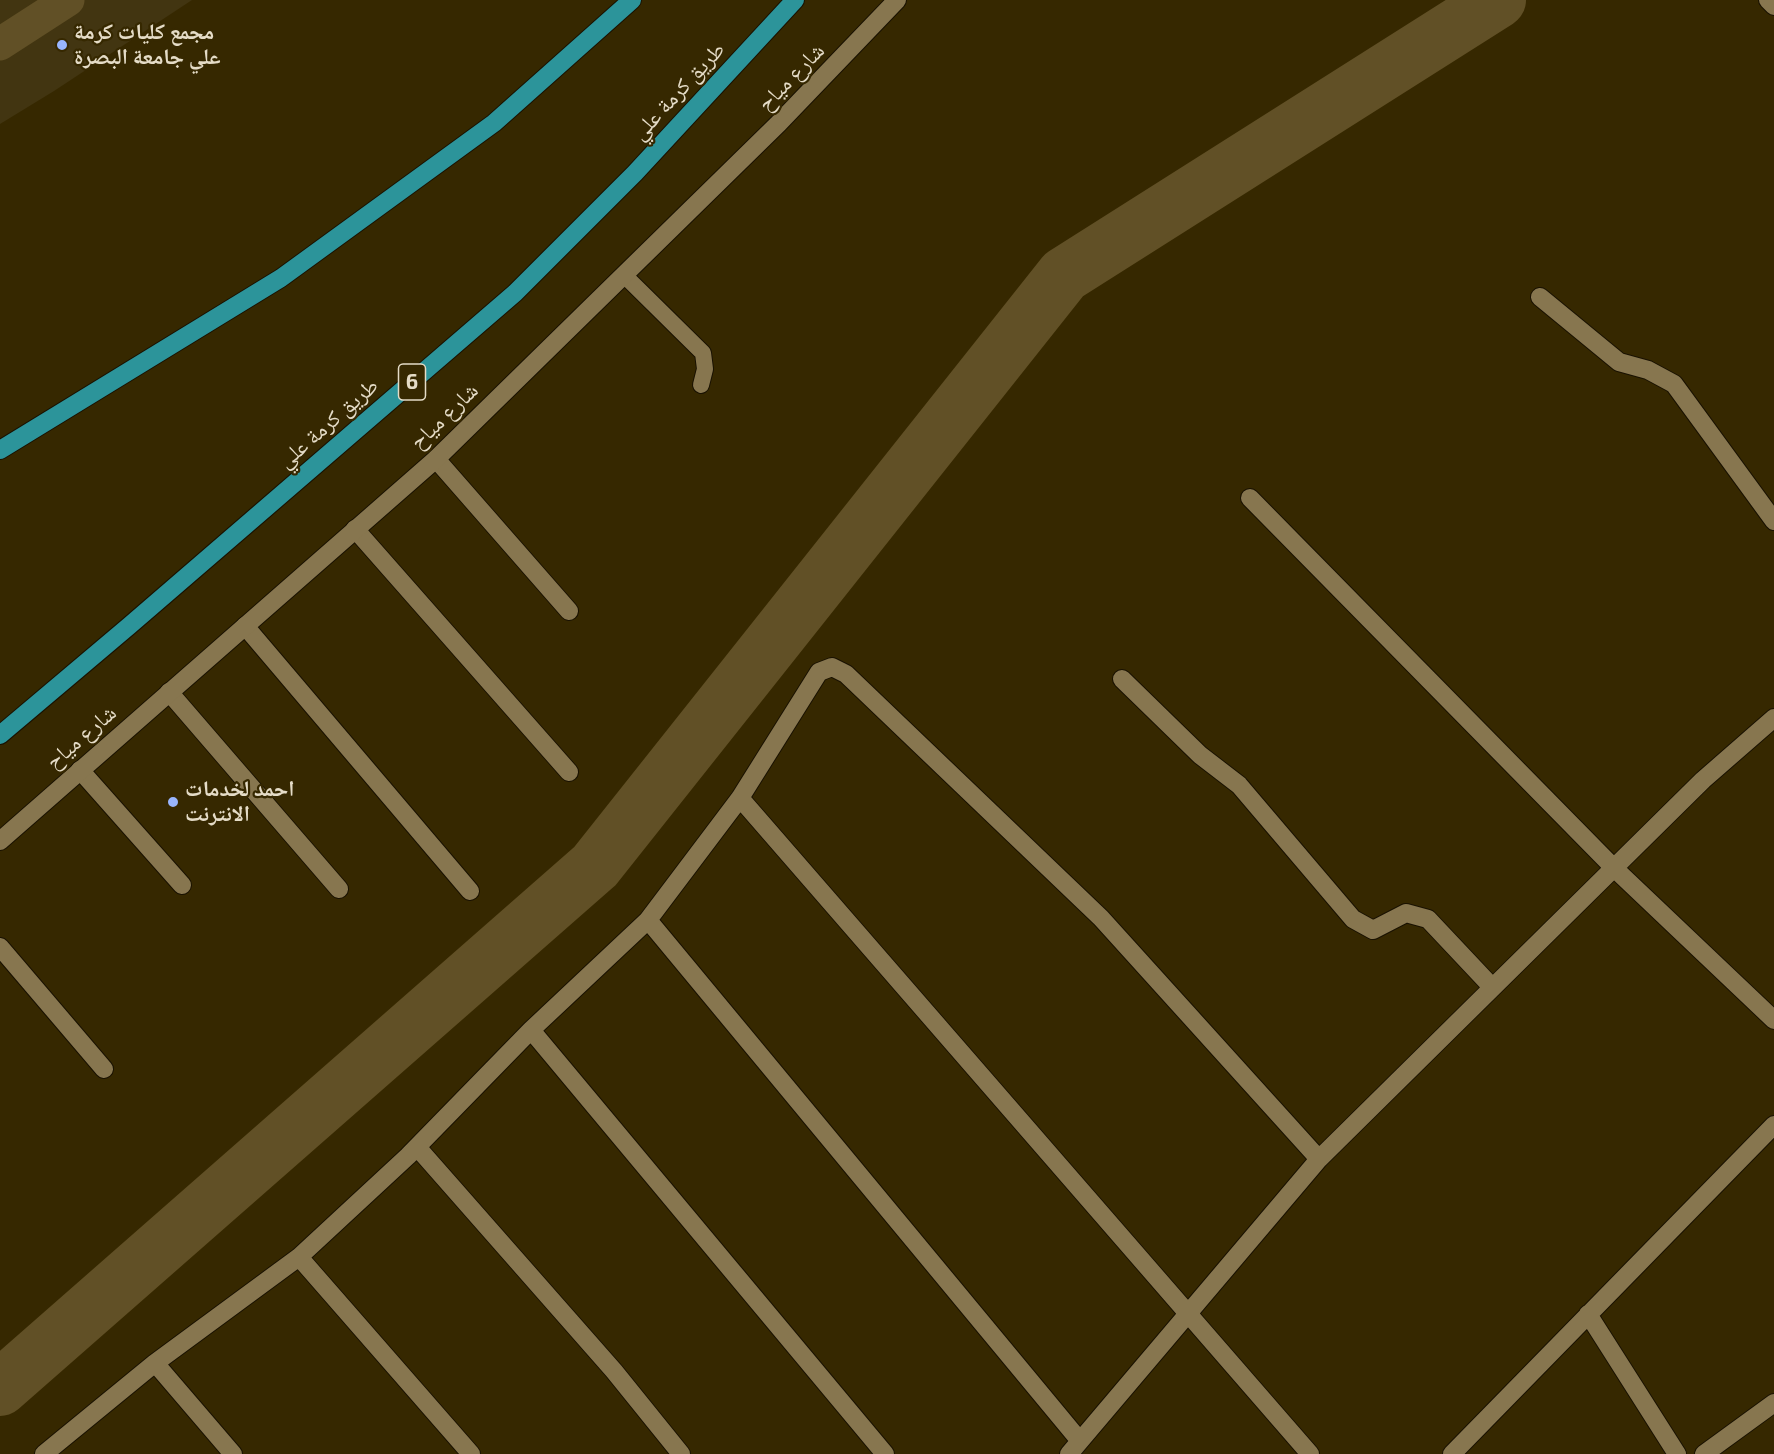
<!DOCTYPE html>
<html>
<head>
<meta charset="utf-8">
<style>
  body { margin:0 }
  canvas { display:block; background:#362800 }
</style>
</head>
<body>
<canvas width="1774" height="1454"></canvas>
<script>
const g = document.querySelector('canvas').getContext('2d');
g.lineJoin = 'round';
function paint(path, color) {
  g.fillStyle = color;
  g.fill(path, 'evenodd');
}
function trace(path, color, width, dash) {
  g.strokeStyle = color;
  g.lineWidth = width;
  g.lineCap = dash ? 'butt' : 'round';
  g.setLineDash(dash || []);
  g.stroke(path);
}
function drawText(font, color, halo, rows, align = 'center') {
  g.font = font + ' "Exo 2","Noto Naskh Arabic",sans-serif';
  g.lineWidth = 4.5;
  g.setLineDash([]);
  g.textBaseline = 'middle';
  g.strokeStyle = halo;
  g.fillStyle = color;
  for (const [text, x, y, turn = 0] of rows) {
    g.save();
    g.translate(x, y);
    g.rotate((+turn || 0) * Math.PI / 180);
    g.textAlign = isNaN(turn) ? turn : align;
    if (halo) g.strokeText(text, 0, 0);
    g.fillText(text, 0, 0);
    g.restore();
  }
}
paint(new Path2D(`
  M0,0h192l-138,91 -54,33z`), '#423511');
trace(new Path2D(`
  M0,44l68,-44`), '#615026', 33);
trace(new Path2D(`
  M0,1388l595,-522 469,-591 434,-275`), '#615026', 56);
const service = new Path2D(`
  M624,275l79,78 2,16 -4,16`);
const minor = new Path2D(`
  M1768,0l6,6
  M1540,297l79,65 29,8 26,14 100,137
  M436,459l133,152
  M1250,498l364,370 160,152
  M355,529l214,243
  M245,626l225,265
  M1122,679l78,76 39,30 114,134 20,11 33,-17 22,6 64,68
  M169,692l170,197
  M80,770l102,115
  M740,798l570,656
  M648,920l432,521
  M0,947l104,122
  M531,1030l354,424
  M417,1147l197,224 67,83
  M1588,1314l89,140
  M44,1454l111,-91
  M233,1454l-78,-91 144,-106
  M471,1454l-172,-197 109,-101 123,-126 117,-110 92,-122 79,-126 13,-5 14,7 255,244 218,241
  M1069,1454l250,-295 384,-379 71,-62
  M1452,1454l322,-329
  M1704,1454l70,-51`);
const tertiary = new Path2D(`
  M0,841l436,-382 343,-336 118,-123`);
const trunk = new Path2D(`
  M0,450l281,-172 213,-155 138,-123
  M0,735l129,-109 386,-333 120,-120 160,-173`);
trace(service, '#191101', 18);
trace(minor, '#191101', 20);
trace(tertiary, '#191101', 20);
trace(trunk, '#191101', 20);
trace(service, '#87764f', 16);
trace(minor, '#87764f', 18);
trace(tertiary, '#87764f', 18);
trace(trunk, '#2c949a', 18);
for (const [x, y, r, color] of [
  [62,45,6,"#99b5fd"],
  [173,802,6,"#99b5fd"]
]) {
  const dot = new Path2D();
  dot.arc(x, y, r, 0, 2 * Math.PI);
  g.fillStyle = color;
  g.fill(dot);
  trace(dot, '#362800', 2);
}
for (const [x, y, w] of [
  [412,382,27]
]) {
  const box = new Path2D();
  box.roundRect(x - w / 2, y - 18, w, 36, 4.5);
  g.fillStyle = '#362800';
  g.fill(box);
  trace(box, '#e5dcc7', 1.5);
}
drawText('bold 21px', '#e5dcc7', null, [
  ["6",412,382]
]);
drawText('bold 22px', '#e5dcc7', '#362800', [
  ["مجمع كليات كرمة",74,32],
  ["علي جامعة البصرة",74,57],
  ["احمد لخدمات",185,789],
  ["الانترنت",185,814]
], 'left');
drawText('22px', '#e5dcc7', '#362800', [
  ["شارع مياح",791,77,-46],
  ["طريق كرمة علي",678,91,-47],
  ["شارع مياح",444,416,-44],
  ["طريق كرمة علي",328,423,-41],
  ["شارع مياح",81,737,-41]
]);
</script>
</body>
</html>
